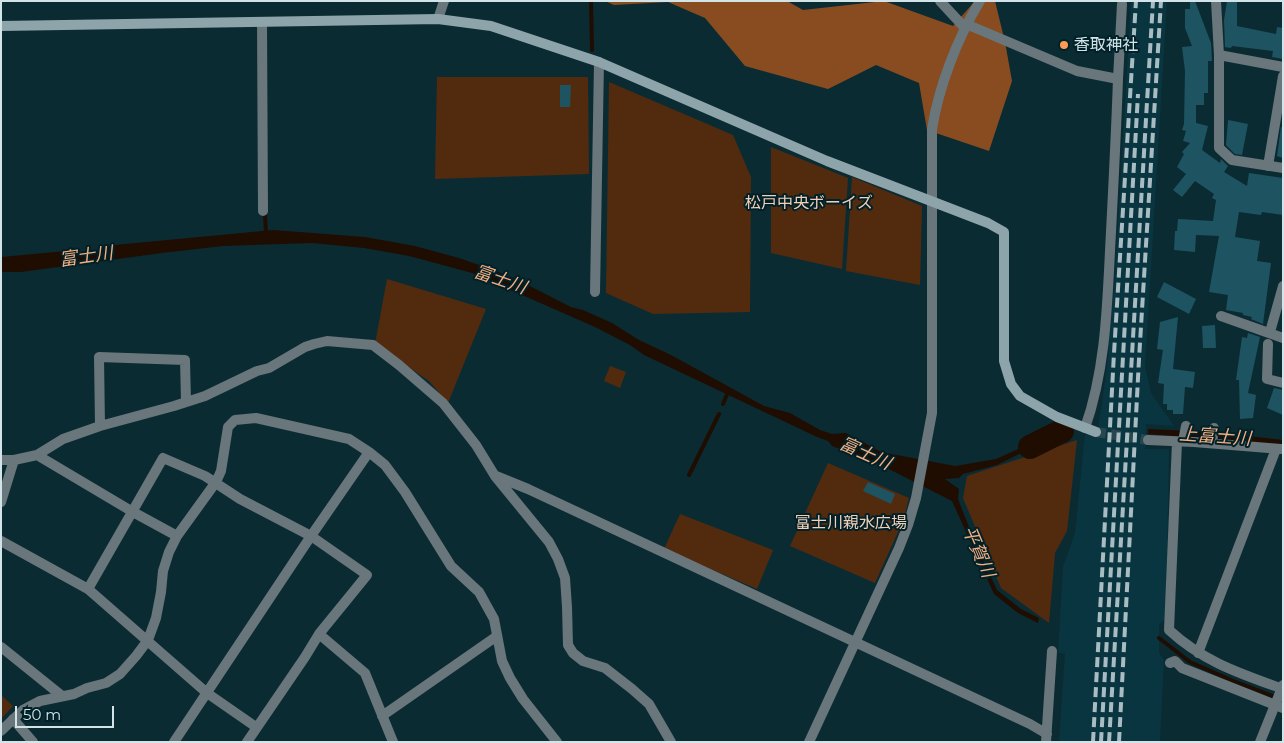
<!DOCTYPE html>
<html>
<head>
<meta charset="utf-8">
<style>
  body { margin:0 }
  #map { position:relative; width:1284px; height:743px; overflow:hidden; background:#0b2b33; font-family:Montserrat,sans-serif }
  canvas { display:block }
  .frame { position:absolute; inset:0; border:2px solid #d3e4e9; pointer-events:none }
  .scale { position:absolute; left:15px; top:706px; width:99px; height:22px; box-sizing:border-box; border:2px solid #d3e4e9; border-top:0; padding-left:6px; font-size:15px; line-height:18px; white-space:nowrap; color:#d3e4e9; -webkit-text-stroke:4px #012129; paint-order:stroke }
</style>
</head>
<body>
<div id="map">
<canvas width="1284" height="743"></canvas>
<div class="frame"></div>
<div class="scale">50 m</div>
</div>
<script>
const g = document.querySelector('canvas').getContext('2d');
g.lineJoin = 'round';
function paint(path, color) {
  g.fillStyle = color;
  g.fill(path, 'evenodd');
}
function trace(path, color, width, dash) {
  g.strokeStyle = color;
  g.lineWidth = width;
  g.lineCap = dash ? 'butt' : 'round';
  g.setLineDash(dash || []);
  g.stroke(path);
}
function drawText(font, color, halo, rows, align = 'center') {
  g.font = font + ' Montserrat,"Noto Sans JP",sans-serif';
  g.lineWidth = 4;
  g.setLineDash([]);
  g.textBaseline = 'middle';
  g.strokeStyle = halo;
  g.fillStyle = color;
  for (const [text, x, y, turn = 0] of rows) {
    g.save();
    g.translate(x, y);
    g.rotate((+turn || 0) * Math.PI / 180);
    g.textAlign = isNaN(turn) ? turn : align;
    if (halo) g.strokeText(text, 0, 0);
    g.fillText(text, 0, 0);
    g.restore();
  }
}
paint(new Path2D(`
  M1131,1h36l-22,366 6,26 23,33 -28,-2 -1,25h24l-3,170 -7,5v29l5,7 -4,82h-101l6,-89h-7l5,-86 12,-34 10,-99 12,2 10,-68 8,-92z`), '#093540');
paint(new Path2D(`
  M437,77h151l1,97 -154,5z
  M609,82l124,53 18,42 -1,135 -97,2 -47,-21z
  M771,147l77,31 -6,91 -71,-16z
  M852,177l70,29 -2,79 -74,-14z
  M387,279l99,30 -38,94 -19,-22 -54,-37z
  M610,366l16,6 -6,16 -16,-7z
  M1077,440l-10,91 -12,22 -6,70 -48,-35 -38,-90 4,-22z
  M828,463l81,35 -6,23 -28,62 -85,-37z
  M680,514l93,36 -16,39 -93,-40z
  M1,695l12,11 -12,13z`), '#522b0e');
paint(new Path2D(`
  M605,1h182l16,9 81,-9 69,25 22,-25h20l10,41 7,39 -23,70 -62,-21 -8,-47 -43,-18 -48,24 -83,-23 -40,-48 -37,-16 -54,3z`), '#884c20');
paint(new Path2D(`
  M273,230l92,7 50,9 44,12 34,12 25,10 53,27 12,3 29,13 27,17 32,15 93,51 26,7 30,17 12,4 14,-1 35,19 74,14 41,-7 38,-17 22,-13 6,4 -65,32 -34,9 -4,4 -14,1 14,10 -1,10 16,41 23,50 24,19 18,9 -1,5 -20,-10 -24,-19 -42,-93 -75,-38 -45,-17 -4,-5 -11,-4 -173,-82 -14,-10 -35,-18 -123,-54 -63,-17 -45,-8 -52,-5 -89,3 -61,7 -141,19h-20v-15l65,-6c12,5 28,3 38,-5z
  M1148,429l66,3 69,8v5l-135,-11z`), '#1f0d02');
trace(new Path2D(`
  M591,1l1,49
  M265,214l1,20
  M723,404l5,-12
  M689,475l30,-61
  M1159,638l31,24 41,18 52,20`), '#1f0d02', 4);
trace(new Path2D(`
  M1030,447l32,-16`), '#1f0d02', 24);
paint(new Path2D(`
  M1190,1h5l16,42 1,18h-4v32h-4v12h-8v18l12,3 -6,24 18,13 1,-4 7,7 -4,6 23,14 2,-13 34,5v37l-21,-3 -1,3 -22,-3 -4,25 25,4 -3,20 14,2 -8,61 -12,-5 1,-2 -9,-2v-2l-17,-3 2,-15 -19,-3 10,-56 -23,-1 -1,17 -21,-2 1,-19h2l1,-12 35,2 3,-21 -4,-2 2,-4 -19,-13 -13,16 -9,-7 13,-16 -9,-7 7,-13 -2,-2 8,-9 -7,-2 3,-10 -4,-1 2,-6 1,-53 -3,-24 10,-1 -7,-18v-19h5z
  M1227,1h10v25l39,8 1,-7 6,1v31l-11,-2 1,-6 -41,-5 -1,2 -6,-1 -1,-27z
  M560,85h11l-1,22h-10z
  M1228,120l20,4 -6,31 -7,-1 -9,-9z
  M1281,127h2v31l-6,-2z
  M1164,282l32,17 -7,15 -32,-17z
  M1178,317l-5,52 22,3 -2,16 -8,-1 -2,27h-10v-4h-6v-6h-4l1,-20 -6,-1 5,-33 -6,-1 3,-27z
  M1215,325l1,23h-13l-1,-22z
  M1248,333l12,4 -12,56 8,2 -3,23 -13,1 -1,-39h-3l6,-43 5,1z
  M1274,388l9,2v25l-16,-7z
  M868,482l27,12 -4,10 -28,-13z`), '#1e5361');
trace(new Path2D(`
  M1096,432l52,8`), '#29474e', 10, [10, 5]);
trace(new Path2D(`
  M940,1l25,27
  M1216,1l3,54
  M438,19l6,-18
  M262,22l1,189
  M966,24l111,47 41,8 4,-75
  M1283,67l-64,-12v93l13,12 51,8
  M1268,166l15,-90
  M595,292l4,-230
  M1221,316l62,22
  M1270,332l13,-46
  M1268,344l-1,35 16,4
  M100,426l-1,-69 86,3 1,42
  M1085,428c20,-57 22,-117 25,-177 3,-57 6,-115 8,-172
  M1148,440l46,2 87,7
  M1183,441l3,-15
  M1177,442l-8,188c35,32 70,43 114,59
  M1212,443l2,-15
  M37,455l96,57 44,24
  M1,460h13l23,-5 26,-16 37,-13 74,-20 31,-10 52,-25 12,-3 36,-21 9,-3 13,-3 46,4 26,20 44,38 33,42 19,31 54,66 9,17 7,19 2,29 1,38 5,8 10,8 22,7 27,21 17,15 22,38
  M496,476l32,13 502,235 17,10
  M1,502l13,-42
  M1,541l87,48 119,104 49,34
  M88,589l75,-131 42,18 35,23 71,37 56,39 -48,59 -14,23 -58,85
  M319,634l46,39 28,69
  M1,647l61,49
  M1198,653l78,-204
  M1170,663l5,-2 7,7 101,40
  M382,716l115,-80
  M13,719l20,23
  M1,731l22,-21 17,-9 34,-7 13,-6 19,-5 14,-9 16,-18 12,-16 8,-22 5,-26 2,-21 6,-19 8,-16 39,-54 5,-11 7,-44 7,-7 21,-2 93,21 20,13 16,13 20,27 46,74 28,26 15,27 8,42 8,17 13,21 34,43
  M174,742l137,-206 58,-84
  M809,742l90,-194 9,-23 8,-27 16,-85v-284c7,-43 25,-90 48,-128
  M1046,742l6,-91
  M1260,742l23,-57`), '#69767b', 10);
trace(new Path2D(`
  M1,26l437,-7 53,7 108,36 228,99 161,62 16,9v129l7,23 9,12 37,21 39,15`), '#8ea4ab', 10);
trace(new Path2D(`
  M1093,742l21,-389 22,-352
  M1101,742l37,-648
  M1109,742l44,-741
  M1119,742l20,-383 22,-358`), '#a8bcc2', 4, [10, 5]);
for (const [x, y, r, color] of [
  [1064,45,5,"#fe9c57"]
]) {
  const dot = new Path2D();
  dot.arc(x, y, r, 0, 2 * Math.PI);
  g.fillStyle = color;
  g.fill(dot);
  trace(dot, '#012129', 2);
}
drawText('16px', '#d3e4e9', '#012129', [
  ["香取神社",1074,45]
], 'left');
drawText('16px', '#f3cfb8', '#012129', [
  ["松戸中央ボーイズ",809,203],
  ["富士川親水広場",851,523]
]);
drawText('italic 18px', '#f5ae80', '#012129', [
  ["富士川",86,257,-8],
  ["富士川",500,280,19],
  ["上富士川",1215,437,4],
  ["富士川",865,454,24],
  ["平賀川",978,552,67]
]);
</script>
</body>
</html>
